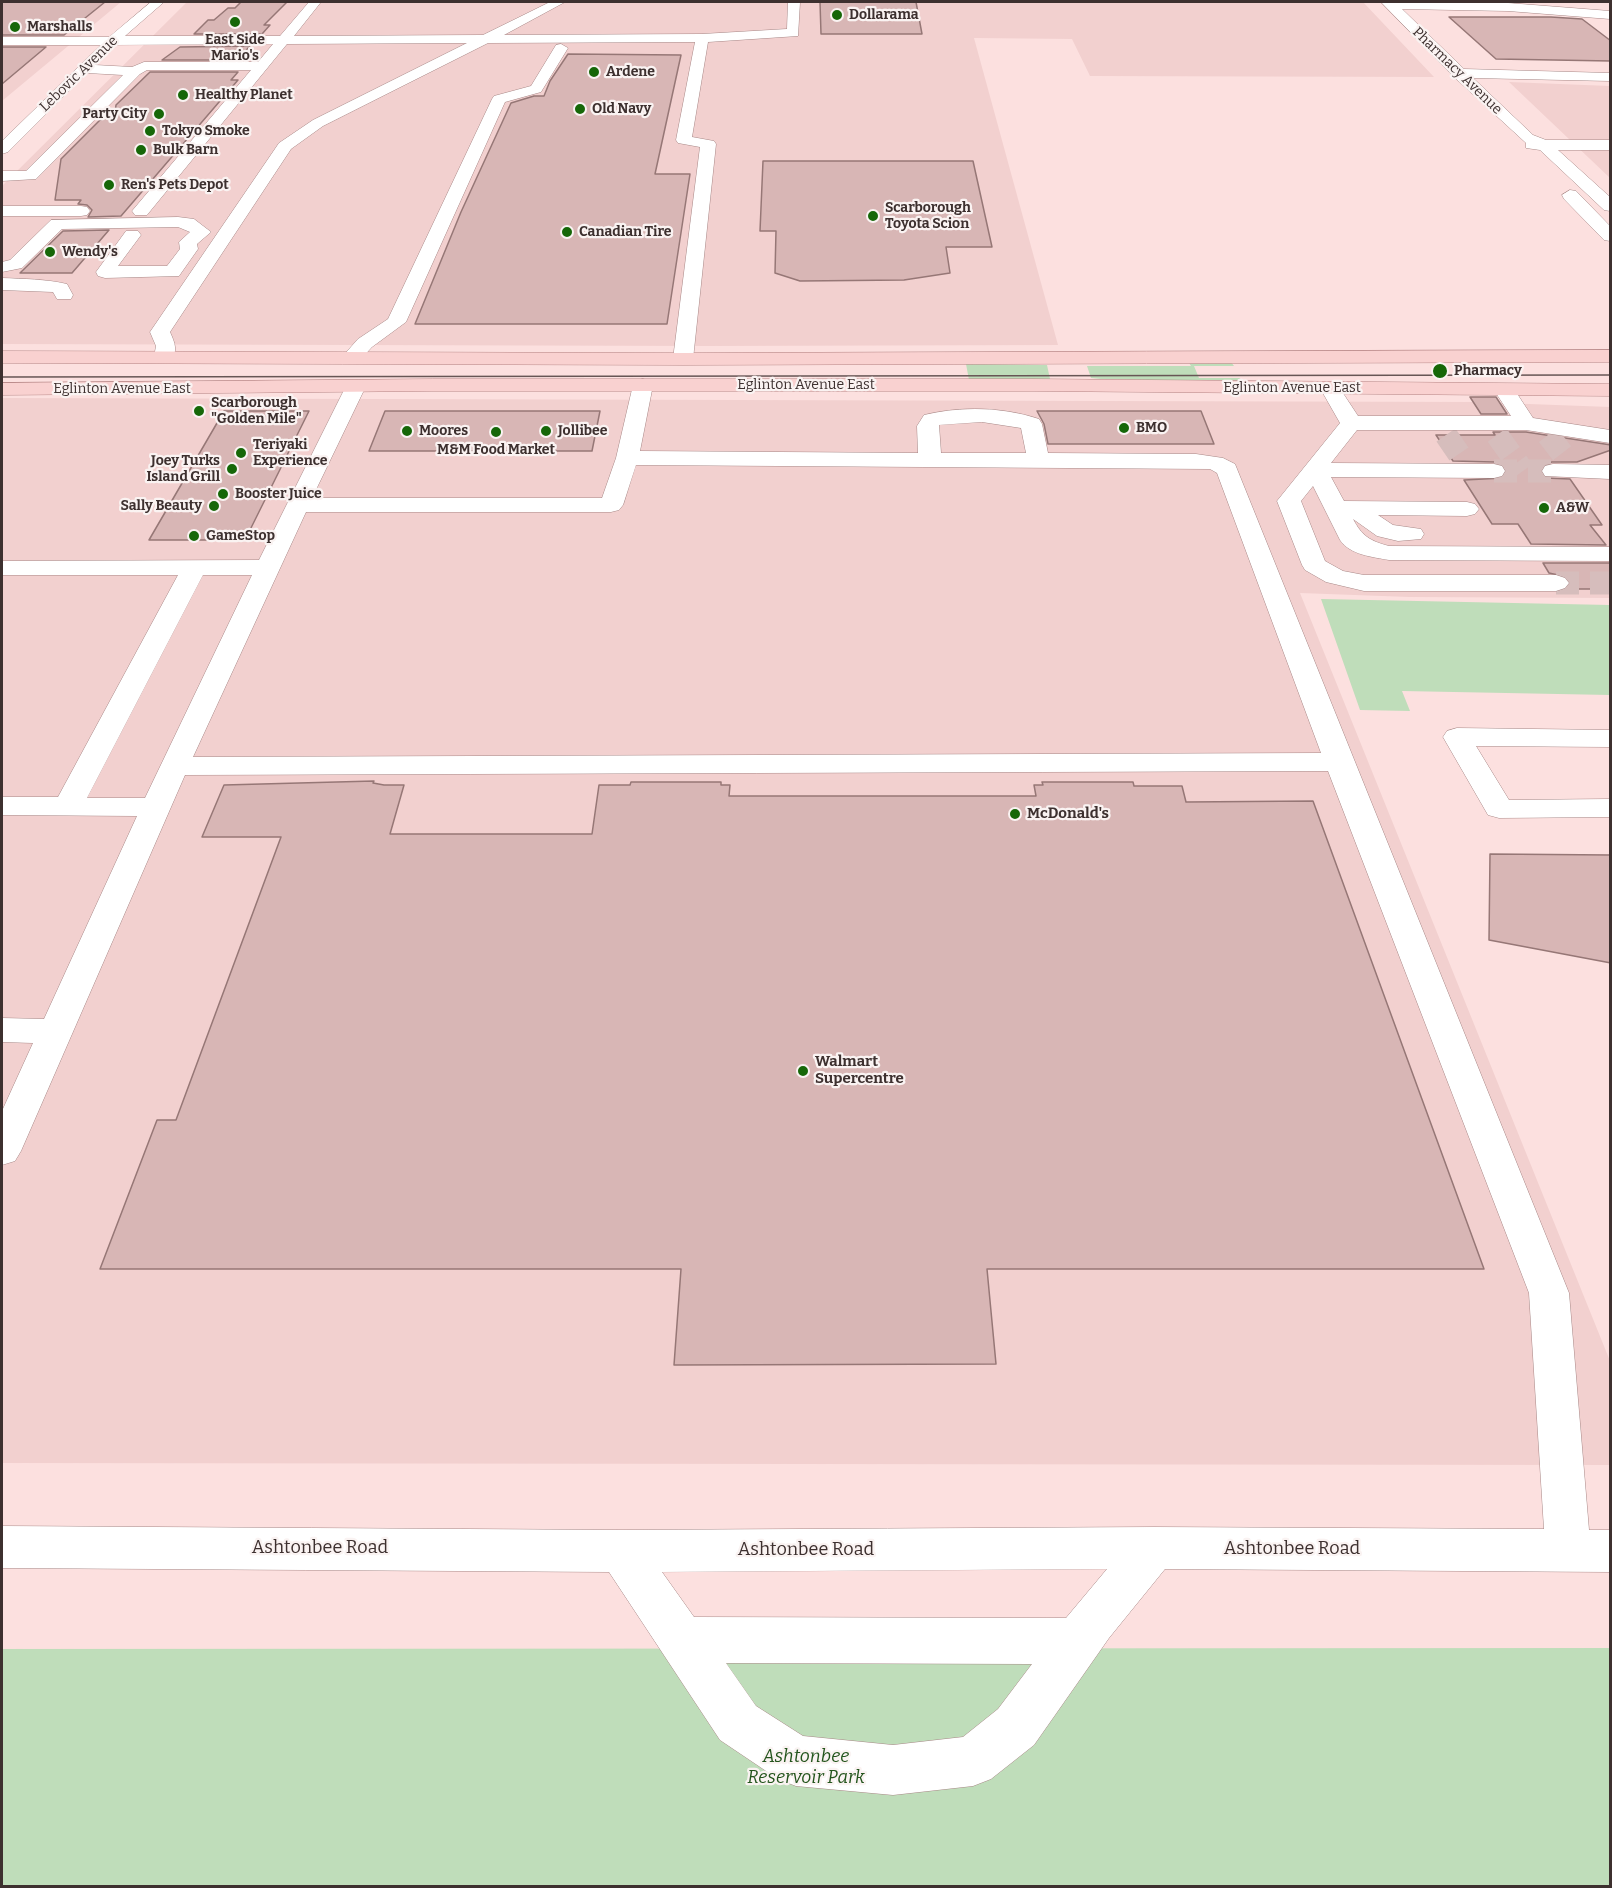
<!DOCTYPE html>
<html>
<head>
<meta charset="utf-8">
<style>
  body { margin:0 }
  #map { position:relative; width:1612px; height:1888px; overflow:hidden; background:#fce0df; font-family:Bitter,serif }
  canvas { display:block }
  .frame { position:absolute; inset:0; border:3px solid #3d302f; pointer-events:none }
</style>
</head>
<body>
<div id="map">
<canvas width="1612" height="1888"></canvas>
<div class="frame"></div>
</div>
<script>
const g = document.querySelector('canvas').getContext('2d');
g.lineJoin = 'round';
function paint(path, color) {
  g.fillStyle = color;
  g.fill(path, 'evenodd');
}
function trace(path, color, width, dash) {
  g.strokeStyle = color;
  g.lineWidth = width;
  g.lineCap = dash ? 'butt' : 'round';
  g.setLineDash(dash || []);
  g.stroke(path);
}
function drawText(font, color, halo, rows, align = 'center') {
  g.font = font + ' Bitter,serif';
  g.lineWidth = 4.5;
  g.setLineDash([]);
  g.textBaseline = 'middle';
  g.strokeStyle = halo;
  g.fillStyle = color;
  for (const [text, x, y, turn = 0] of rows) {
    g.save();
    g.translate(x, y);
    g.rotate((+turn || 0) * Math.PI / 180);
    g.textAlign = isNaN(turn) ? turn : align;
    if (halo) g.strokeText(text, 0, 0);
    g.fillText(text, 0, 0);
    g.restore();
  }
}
paint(new Path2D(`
  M2,2h119l-119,99z
  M187,2h1176l71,75 -344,-1 -18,-37 -98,-1 84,307 -351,1 -705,-2v-158z
  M1509,82l101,4v92z
  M2,398l1473,4 135,5v191l-201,-1 -109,-4 310,768v104l-1608,-2z`), '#f2d0cf');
paint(new Path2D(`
  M1231,362l3,4h-40l5,12h41l1,4 -140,-3 -10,-1 -4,-12h104l-2,-3z
  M966,364l81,1 3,14 -81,1z
  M1321,599l289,6v90l-208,-4 8,20 -50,-1z
  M1610,1648v238h-1608v-237z`), '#bfddba');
const building = new Path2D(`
  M2,2h103l-41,33h-62z
  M241,2h46l-23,23h6l-8,9h-68l14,-14h6l14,-12h7z
  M820,2h96l6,32h-101z
  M1449,17h102l31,2 29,22v20l-115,-2z
  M250,46l-13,14h-75l18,-13z
  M2,47h44l-44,37z
  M568,54l113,1 -26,119h35l-23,150h-252l46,-112 50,-109 23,-7h10l6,-15z
  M150,72h88l-7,8h7l-117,136 -33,1 4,-7 -5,-5 -9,-1 3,-4h-26l6,-41 39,-39 15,-7 1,-8z
  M763,161h210l19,86h-46l4,26 -46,7 -104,1 -25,-8 1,-42h-16z
  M109,230l-37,43h-52l43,-42z
  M1470,397h26l11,17h-26z
  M224,411h85l-64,129h-96z
  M385,411h215l-8,40h-223z
  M1037,411h164l13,33h-166l-4,-20z
  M1493,432h33l85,13v5l-34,12h-25l-8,2 -4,6 5,8 25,1 32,46h-12l16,20 -75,-1 -13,-20h-26l-28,-44 39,-2 4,-6 -3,-7 -10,-3 -41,-1 -17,-26h59z
  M1543,563h68v26h-44l4,-6 -4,-6 -18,-4z
  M374,781l-1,2 11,2h20l-14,49h202l7,-49h31l1,-3h90v3h9l-1,11h307l-2,-11h9l-1,-3h91l1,4h48l4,16 127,-1 171,468h-497l9,95 -322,1 7,-96h-581l57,-149h19l105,-283h-79l22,-52z
  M1490,854l121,1v108l-122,-23z`);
paint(building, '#d8b6b5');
trace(building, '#967776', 1.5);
trace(new Path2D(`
  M1446,435l15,22
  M1497,435l26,36
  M1548,435l17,22
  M1494,471h59
  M1556,583h54`), '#d6bdbc', 23, [23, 11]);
const minor = new Path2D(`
  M151,2h13l-39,34h155l29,-34h12l-27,34 189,-1 67,-33h15l-61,33 198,-1 85,-5 1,-27h12l-2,34 -90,6 -16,95 22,4 2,3 -23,215 -3,4h-14l-3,-4 27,-212 -22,-4 -2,-3 19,-98 -207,1 -165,83 -32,23 -121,183c5,11 8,19 1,29h-14l-3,-4 2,-11 -6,-14 129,-189 34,-23 154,-77 -180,1 -140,171h-12l-3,-4 119,-141h-104l-7,4 -104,105 -34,2v-10h24l97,-96 -36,-2 -79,79 -6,2v-13l99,-96h-99v-8h107zM273,44l-15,18h-114l-12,5 -37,-2 21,-20z
  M1381,2l127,1 102,8v8l-102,-8 -106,-2 62,60 146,4v8l-137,-3 60,57 13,5h64v10h-52l52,47v14l-6,-1 -64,-60 -14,-2v-5l-73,-67z
  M561,44l7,4 -27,44 -36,10 -99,220 -34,25 -13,14h-14l-3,-4 16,-18 30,-20 104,-220 2,-3 37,-10 25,-41z
  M1570,190l6,1 34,35v15l-6,-1 -40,-41 -2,-4z
  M2,206h79l6,1 3,4 -3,4 -6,1h-79z
  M178,217l16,2 17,13 -14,12 1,5 -19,27 -74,2 -7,-2 -2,-4 30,-41h12l3,4 -23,31h49l13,-17 -1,-7 11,-10 -12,-5 -116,2 -40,39 -20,4v-10l8,-2 41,-40z
  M2,278c22,1 43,1 65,6l6,11 -2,4h-14l-4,-7 -51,-2z
  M643,379l7,2 3,4 -13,66 278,2 -1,-27 7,-11c37,-9 79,-8 115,4l3,5 6,29 148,1 27,4 12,6 334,829 20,237h21v42l-445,-3 -56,69 -75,107 -43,34 -18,7 -80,9 -97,-9 -18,-7 -58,-39 -111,-168 -607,-4v-42l619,4 533,-3 390,2 -15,-236 -201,-522 -1143,4 -164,376 -6,10 -13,4v-54l31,-68 -31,-1v-24l42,1 93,-203 -135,-1v-18h56l120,-222h-176v-14l257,-1 86,-172 3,-4 7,-2 7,2 3,4 -53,110h290l14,-40 17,-73 3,-4zM982,422l39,6 5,25h-85l-2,-28zM636,465l574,4 7,4 104,280 -1128,4 113,-245h305l8,-2 4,-5zM203,575h49l-107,223h-58zM1107,1569l-41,49 -372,-1 -32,-45zM726,1663l306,1 -34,45 -35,28 -70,8 -90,-9 -47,-30z
  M1330,382l7,2 21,32h153l-17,-26 4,-4 7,-2 7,2 21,32 77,12v13l-84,-13h-169l-26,33 163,1 8,2 3,5 -3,5 -8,2 -163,-1 13,24 123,1 8,2 4,5 -4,5 -8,2 -89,-1 15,10 28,4 3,5 -3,5 -23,2 -21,-5 -24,-17c9,17 17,22 36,27l221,1v14l-221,-1c-16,-3 -39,-5 -49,-20l-27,-54 -12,15 24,60 18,10 21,4h192l9,3 4,5 -4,5 -9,3h-192l-38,-9 -21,-12 -3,-5 -25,-64 63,-78 -20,-35 3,-4z
  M1553,464l57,1v14l-65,-3 -3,-5 3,-5z
  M1457,728l153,2v17l-134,-1 33,54 101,-1v18l-111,1 -11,-3 -45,-78 4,-6z`);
const major = new Path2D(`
  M1610,350v12l-927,3 -681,-2v-12l681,2z
  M433,379h600l577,5v12l-577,-5h-600l-431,4v-12z`);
trace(minor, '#a88887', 1);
trace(major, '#b58484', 1);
paint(minor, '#fff');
paint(major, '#f9d1d0');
trace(new Path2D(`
  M2,377l1608,-2`), '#675655', 1.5);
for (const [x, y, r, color] of [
  [837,15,6,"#166708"],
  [235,22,6,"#166708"],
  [15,27,6,"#166708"],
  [594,72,6,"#166708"],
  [183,95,6,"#166708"],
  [580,109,6,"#166708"],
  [159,114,6,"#166708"],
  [150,131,6,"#166708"],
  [141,150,6,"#166708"],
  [109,185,6,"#166708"],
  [873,216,6,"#166708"],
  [567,232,6,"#166708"],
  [50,252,6,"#166708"],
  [1440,371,8,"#166708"],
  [199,411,6,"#166708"],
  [1124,428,6,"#166708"],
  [407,431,6,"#166708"],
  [546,431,6,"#166708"],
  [496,432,6,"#166708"],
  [241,453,6,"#166708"],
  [232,469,6,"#166708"],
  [223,494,6,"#166708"],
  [214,506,6,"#166708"],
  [1544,508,6,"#166708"],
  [194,536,6,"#166708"],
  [1015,814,6,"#166708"],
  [803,1071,6,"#166708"]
]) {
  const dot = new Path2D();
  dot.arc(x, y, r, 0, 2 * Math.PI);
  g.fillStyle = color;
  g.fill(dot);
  trace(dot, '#faf3f2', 2);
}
drawText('bold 14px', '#3d302f', '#faf3f2', [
  ["Dollarama",849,15],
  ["Marshalls",27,27],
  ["East Side",235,40,"center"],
  ["Mario's",235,56,"center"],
  ["Ardene",606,72],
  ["Healthy Planet",195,95],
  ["Old Navy",592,109],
  ["Party City",147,114,"right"],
  ["Tokyo Smoke",162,131],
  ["Bulk Barn",153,150],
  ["Ren's Pets Depot",121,185],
  ["Scarborough",885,208],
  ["Toyota Scion",885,224],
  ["Canadian Tire",579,232],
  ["Wendy's",62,252],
  ["Pharmacy",1454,371],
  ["Scarborough",211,403],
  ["\"Golden Mile\"",211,419],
  ["BMO",1136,428],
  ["Moores",419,431],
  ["Jollibee",558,431],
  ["Teriyaki",253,445],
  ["Experience",253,461],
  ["M&M Food Market",496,450,"center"],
  ["Joey Turks",220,461,"right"],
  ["Island Grill",220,477,"right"],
  ["Booster Juice",235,494],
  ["Sally Beauty",202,506,"right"],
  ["A&W",1556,508],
  ["GameStop",206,536]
], 'left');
drawText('14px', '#3d302f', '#faf3f2', [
  ["Pharmacy Avenue",1457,71,44],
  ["Lebovic Avenue",79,74,-44],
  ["Eglinton Avenue East",806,385],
  ["Eglinton Avenue East",1292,388],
  ["Eglinton Avenue East",122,389]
]);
drawText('bold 15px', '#3d302f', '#faf3f2', [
  ["McDonald's",1027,814],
  ["Walmart",815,1062],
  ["Supercentre",815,1079]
], 'left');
drawText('18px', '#3d302f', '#faf3f2', [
  ["Ashtonbee Road",320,1548],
  ["Ashtonbee Road",1292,1549],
  ["Ashtonbee Road",806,1550]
]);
drawText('italic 18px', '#23541c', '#faf3f2', [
  ["Ashtonbee",806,1757],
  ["Reservoir Park",806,1778]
]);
</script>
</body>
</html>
